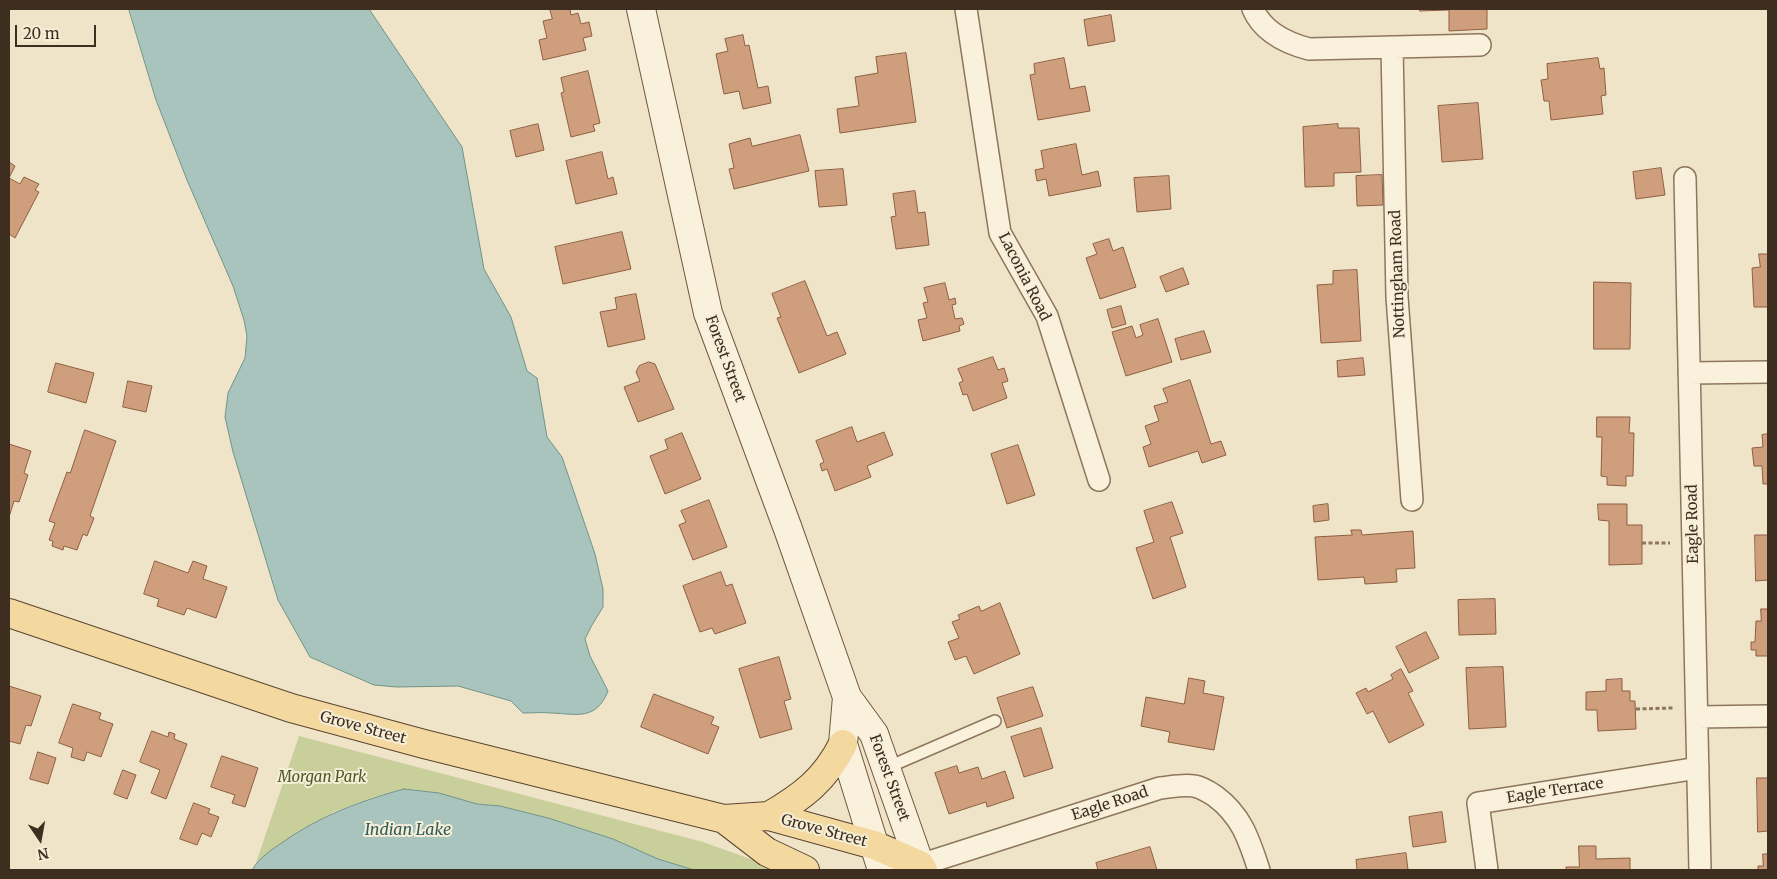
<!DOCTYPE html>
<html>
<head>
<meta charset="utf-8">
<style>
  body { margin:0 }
  #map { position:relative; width:1777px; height:879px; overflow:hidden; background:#f0e4c8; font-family:Merriweather,serif }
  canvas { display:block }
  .frame { position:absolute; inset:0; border:10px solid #3d2e20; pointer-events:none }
  .north { position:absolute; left:15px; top:814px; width:50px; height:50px; -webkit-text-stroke:4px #f7eed8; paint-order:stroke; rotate:168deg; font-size:14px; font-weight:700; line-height:20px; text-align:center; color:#3d2e20 }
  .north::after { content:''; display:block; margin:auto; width:18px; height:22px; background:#3d2e20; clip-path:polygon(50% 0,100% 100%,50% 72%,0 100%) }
  .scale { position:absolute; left:15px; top:25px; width:81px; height:22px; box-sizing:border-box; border:2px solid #3d2e20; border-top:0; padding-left:6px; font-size:15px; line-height:18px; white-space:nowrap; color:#3d2e20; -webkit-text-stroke:4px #f7eed8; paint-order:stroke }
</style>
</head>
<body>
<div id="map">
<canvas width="1777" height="879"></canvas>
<div class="frame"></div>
<div class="north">N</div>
<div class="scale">20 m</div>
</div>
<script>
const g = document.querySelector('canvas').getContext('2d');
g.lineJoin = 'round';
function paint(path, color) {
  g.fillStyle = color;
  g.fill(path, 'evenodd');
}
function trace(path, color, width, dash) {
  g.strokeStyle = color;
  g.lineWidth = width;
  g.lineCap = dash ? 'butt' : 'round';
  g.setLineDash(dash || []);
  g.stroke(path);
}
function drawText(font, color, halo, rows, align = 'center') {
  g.font = font + ' Merriweather,serif';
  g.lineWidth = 4;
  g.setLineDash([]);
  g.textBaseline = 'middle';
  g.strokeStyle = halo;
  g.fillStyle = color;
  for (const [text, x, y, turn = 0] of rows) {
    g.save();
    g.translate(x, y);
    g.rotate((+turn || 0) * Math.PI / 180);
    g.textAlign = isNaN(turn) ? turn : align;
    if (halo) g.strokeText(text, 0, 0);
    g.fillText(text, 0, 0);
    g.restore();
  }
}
paint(new Path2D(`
  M299,736l404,106 64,23 10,5h-83l-36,-11 -45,-20 -65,-21 -48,-12 -23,-2 -38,-11 -29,-4h-6l-30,8 -40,15 -38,21 -40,30z`), '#c9cf9b');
const water = new Path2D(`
  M129,9h240l93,138 22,122 27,48 16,54 10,7 10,59 15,20 33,97 8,35v18l-11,18 -7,14 5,17 18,35c-12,30 -31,23 -57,22 -9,-1 -18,0 -28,0l-12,-12 -53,-15 -61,1 -23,-2 -64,-28 -32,-57 -45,-148 -8,-35 3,-24 17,-35 2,-22 -3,-16 -11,-34 -46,-106 -31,-80z
  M404,789l35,4 38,11 23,2 48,12 65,21 45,20 36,11h-442c7,-12 19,-20 31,-28 37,-26 77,-41 121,-53z`);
paint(water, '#a9c4bc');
trace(water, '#6f938a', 1);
const building = new Path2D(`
  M550,9h20l1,6 7,-2 3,11 8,-2 3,14 -9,2 3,12 -43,10 -4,-20 8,-2 -4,-17 9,-2z
  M1420,9h67v20l-38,2v-21l-29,1z
  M1111,15l4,26 -27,5 -4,-26z
  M743,35l2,11 4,-1 9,43 10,-2 3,17 -28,6 -4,-18 -15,3 -8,-40 12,-3 -3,-12z
  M906,53l10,69 -76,11 -3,-24 22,-3 -4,-29 23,-4 -2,-16z
  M1064,58l6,31 15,-3 5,25 -52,9 -8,-45 5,-1 -1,-10z
  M1598,58l2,11 4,-1 2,27 -5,1 2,18 -52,6 -2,-19h-5l-3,-21 7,-1 -1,-15z
  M588,71l12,52 -7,2 2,6 -24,6 -10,-44 3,-1 -3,-14z
  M1478,103l5,56 -41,3 -4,-56z
  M538,124l6,26 -28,7 -6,-26z
  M1338,124v4h21l2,44 -27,1v13l-29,1 -2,-60z
  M800,135l9,36 -75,18 -5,-20 5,-1 -5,-24 21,-6 2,8z
  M1076,144l6,31 16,-4 3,15 -52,10 -3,-17 -9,2 -2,-11 9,-2 -3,-17z
  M602,152l6,27 5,-2 4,17 -41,10 -10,-43z
  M9,162l6,4 -6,12 11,6 4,-7 15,7 -4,6 4,2 -24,46 -6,-4z
  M1661,168l4,27 -29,4 -3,-27z
  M843,169l4,36 -28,2 -4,-36z
  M1382,175l1,30 -26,1 -1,-30z
  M1169,176l2,33 -34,3 -3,-34z
  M915,191l3,22 7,-1 4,33 -33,4 -5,-32 5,-1 -3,-22z
  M622,232l9,37 -68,15 -8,-37z
  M1109,239l4,12 10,-4 13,40 -36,12 -14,-41 11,-4 -4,-10z
  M1759,254h9v53h-14l-2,-39 8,-1z
  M1183,268l6,16 -23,8 -6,-15z
  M1357,270l4,71 -40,2 -4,-58 16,-1v-13z
  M805,281l22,55 10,-4 9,22 -47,19 -22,-55 4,-1 -9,-23z
  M1594,282l37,1 -1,66h-36z
  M945,283l4,17 6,-2 1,6 -4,1 3,14 7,-1 2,6 -5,2 1,5 -37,10 -5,-21 9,-2 -4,-15 5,-1 -4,-14z
  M636,294l9,45 -37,8 -8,-35 17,-3 -2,-11z
  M1121,306l5,18 -14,4 -5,-18z
  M1158,319l14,43 -46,14 -14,-44 20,-6 4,12 7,-3 -3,-10z
  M1204,331l7,21 -30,8 -6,-21z
  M993,357l5,13 6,-2 4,13 -6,2 5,15 -34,13 -6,-17 -4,1 -4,-12 4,-2 -5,-12z
  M1363,358l2,17 -27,2 -1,-16z
  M649,362l6,2 19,45 -36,13 -14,-35 16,-6 -4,-9 3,-6z
  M56,363l38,10 -8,30 -38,-11z
  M1190,380l21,64 10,-3 5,14 -24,8 -4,-12 -49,16 -6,-20 8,-3 -6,-18 14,-5 -5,-15 14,-4 -5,-13z
  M128,381l24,5 -6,26 -23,-5z
  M1597,417h33l-1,16h5l-1,43h-7v10l-19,-1v-8l-6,-1 1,-39h-5z
  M852,427l5,15 27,-10 9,23 -26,11 4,11 -36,14 -8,-22 -5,2 -2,-7 4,-2 -8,-21z
  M85,430l31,11 -26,75 4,2 -7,18 -4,-2 -6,16 -13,-4 -1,4 -11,-4 1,-5 -4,-1 6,-17 -6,-2 18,-49 3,1z
  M682,433l19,46 -36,15 -15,-38 18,-7 -3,-9z
  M1768,434v50h-5l-1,-18h-8l-2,-18 11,-1 -1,-12z
  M9,444l22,7 -7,22 4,2 -9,27 -5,-1 -5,16z
  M1018,445l17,50 -28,9 -16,-50z
  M709,500l18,47 -34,13 -14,-35 7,-3 -5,-11z
  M1172,502l11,31 -13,4 16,50 -33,12 -17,-51 18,-6 -10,-31z
  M1328,504l1,16 -15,2 -1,-16z
  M1598,504h29v21h15v39l-33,1v-44l-10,-1z
  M1351,530h10l1,5 51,-4 2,37 -19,1 1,13 -32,2 -1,-7 -46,3 -3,-43 37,-2z
  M1755,535h13v45l-12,1z
  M155,561l33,12 5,-12 14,5 -4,13 24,8 -11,31 -29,-10 -3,7 -27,-9 2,-7 -15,-5z
  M721,572l5,14 6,-2 14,39 -31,11 -3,-6 -12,4 -17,-46z
  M1495,599l1,35 -37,1 -1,-35z
  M1000,603l20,51 -46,20 -8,-18 -11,4 -7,-18 11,-4 -7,-16 8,-3 -2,-4 21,-9 2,5z
  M1761,609h7v47h-12v-6h-5v-8h4l1,-21h5z
  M1426,632l13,26 -30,15 -13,-26z
  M779,657l12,42 -7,2 8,28 -32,9 -21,-69z
  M1503,667l3,60 -37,2 -3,-61z
  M1401,669l12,22 -5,2 16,32 -35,18 -16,-32 -6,3 -11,-21 10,-5 2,4 25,-13 -2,-4z
  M1189,678l16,3 -2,12 21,4 -10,53 -46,-8 2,-10 -29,-6 5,-29 38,7z
  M1622,679v12h8v10h5l1,28 -38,2 -1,-21h-11v-18l20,-1v-11z
  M9,686l32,10 -10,30 -5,-1 -6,19 -11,-3z
  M1033,687l10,29 -36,12 -10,-30z
  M654,694l60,23 -3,7 8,3 -11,27 -67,-27z
  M73,704l28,9 -2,6 14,5 -12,33 -14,-5 -3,9 -13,-4 2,-9 -14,-5z
  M1041,728l12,40 -29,9 -13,-40z
  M152,731l16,6 1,-5 6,2 -1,5 13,5 -21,55 -15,-6 9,-23 -20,-8z
  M38,752l18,6 -8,26 -18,-5z
  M222,756l36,12 -13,39 -13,-4 3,-8 -24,-8z
  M957,766l2,7 19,-6 4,12 23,-8 9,27 -27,9 -1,-5 -37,12 -14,-41z
  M123,770l13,5 -9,24 -13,-5z
  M1757,778h11v53l-10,1z
  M194,803l16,6 -2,4 11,4 -8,20 -9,-4 -5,12 -17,-6z
  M1442,812l4,30 -33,5 -4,-30z
  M1579,846h17v13l34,-1v12h-64v-3h13z
  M1150,847l7,23h-59l-2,-7z
  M1406,853l2,17h-51l-1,-10z
  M1763,854h5v16h-10v-4h5z`);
paint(building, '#cf9f7d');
trace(building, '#8d5f41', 1);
const service = new Path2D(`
  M886,768l109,-47`);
const minor = new Path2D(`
  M966,9l34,224 47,83 52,164
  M1253,9c10,23 33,34 56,40l171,-4
  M1392,47l5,250 15,203
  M1685,178l15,692
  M1689,373l79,-1
  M1697,717l71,-1
  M920,865l240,-77c11,-1 23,-4 34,-2 7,1 15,6 21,10 27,20 34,44 44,74
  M1487,870l-9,-67 220,-35`);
const secondary = new Path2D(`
  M641,9l67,304 80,216 59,168 27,37 46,131
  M847,697l-4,47 39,126`);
const primary = new Path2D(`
  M9,613l282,95 133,36 300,75 45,-3 105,29 46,20 3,5
  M769,816c33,-19 56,-36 74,-72
  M724,819l43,33 38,18`);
trace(service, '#8d765c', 14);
trace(minor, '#8d765c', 24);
trace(secondary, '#6f573f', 30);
trace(primary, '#5b4430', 30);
trace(new Path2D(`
  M1642,543h28
  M1636,709l37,-1`), '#8d765c', 3, [4, 2.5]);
trace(service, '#faf1dc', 11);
trace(minor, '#faf1dc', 21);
trace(secondary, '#faf1dc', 28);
trace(primary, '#f3d9a0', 28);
drawText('15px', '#3d2e20', '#f7eed8', [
  ["Nottingham Road",1398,274,-92],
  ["Laconia Road",1024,277,63],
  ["Forest Street",725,359,70],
  ["Eagle Road",1693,524,-91],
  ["Grove Street",363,728,15],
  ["Forest Street",889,778,70],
  ["Eagle Terrace",1555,791,-9],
  ["Eagle Road",1110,804,-18],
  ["Grove Street",824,831,15]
]);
drawText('italic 15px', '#4d5a26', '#f7eed8', [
  ["Morgan Park",322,778]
]);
drawText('italic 16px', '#2f5d5a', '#f7eed8', [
  ["Indian Lake",408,830]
]);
</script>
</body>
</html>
